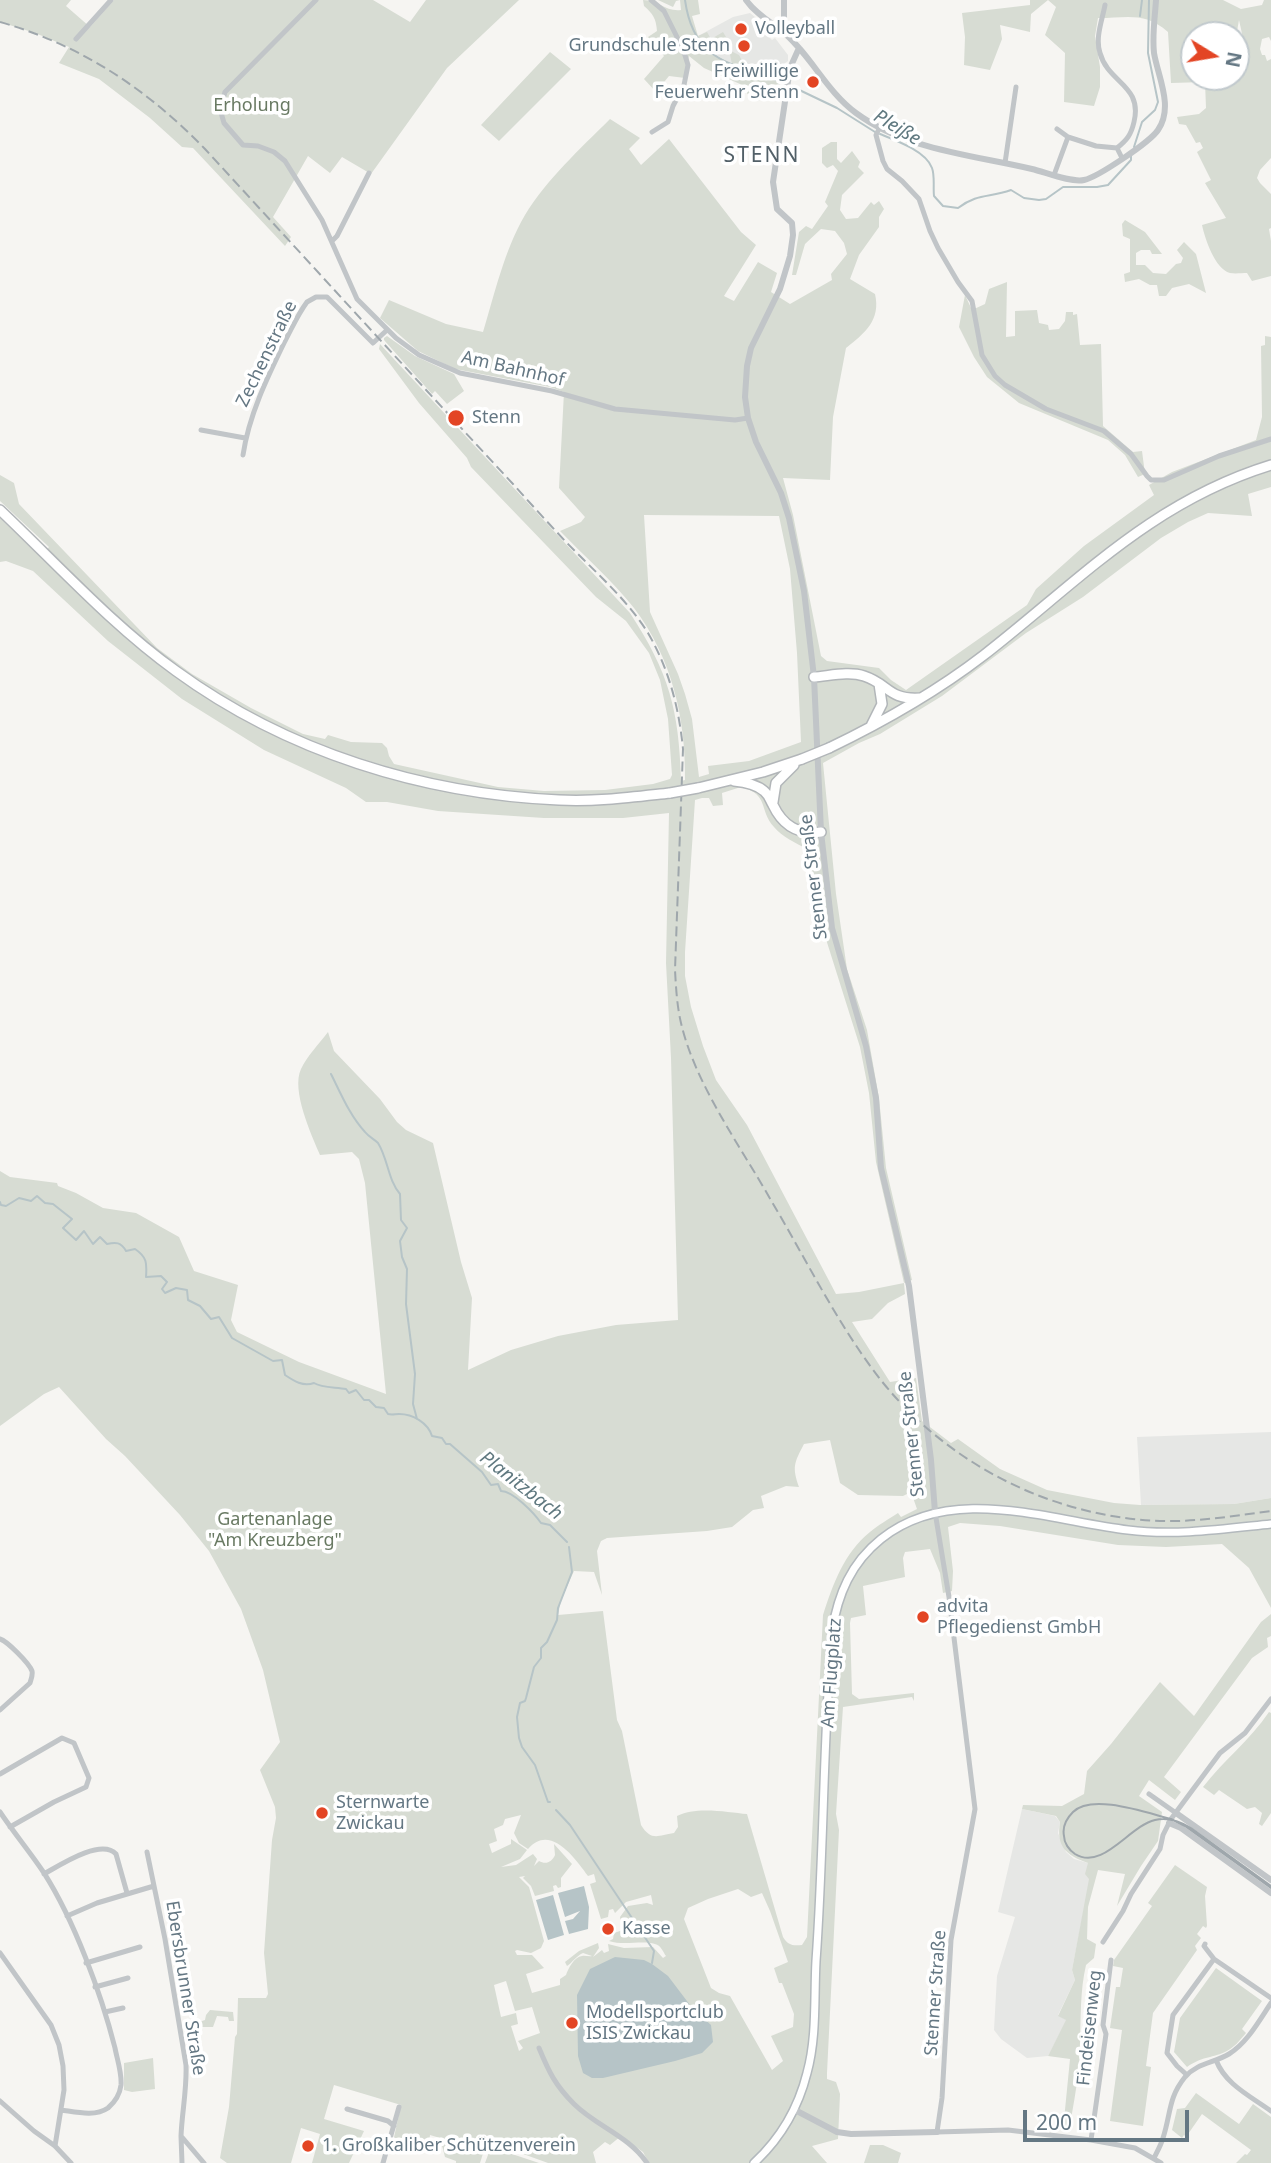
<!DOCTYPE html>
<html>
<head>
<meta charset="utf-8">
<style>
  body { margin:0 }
  #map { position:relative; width:1271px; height:2163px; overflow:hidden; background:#f6f5f2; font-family:"Noto Sans",sans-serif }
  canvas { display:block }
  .north { position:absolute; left:1180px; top:21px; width:70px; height:70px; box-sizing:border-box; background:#fff; border:2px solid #c1c9cd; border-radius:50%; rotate:101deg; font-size:19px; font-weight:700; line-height:28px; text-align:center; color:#647783 }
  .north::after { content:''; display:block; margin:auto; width:24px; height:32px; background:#e34524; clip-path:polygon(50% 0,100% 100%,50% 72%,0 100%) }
  .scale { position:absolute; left:1023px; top:2110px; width:166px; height:32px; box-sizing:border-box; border:4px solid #647783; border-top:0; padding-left:9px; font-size:21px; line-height:24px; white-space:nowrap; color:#647783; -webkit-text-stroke:5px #fff; paint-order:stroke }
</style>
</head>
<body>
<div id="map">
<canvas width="1271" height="2163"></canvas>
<div class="north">N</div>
<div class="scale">200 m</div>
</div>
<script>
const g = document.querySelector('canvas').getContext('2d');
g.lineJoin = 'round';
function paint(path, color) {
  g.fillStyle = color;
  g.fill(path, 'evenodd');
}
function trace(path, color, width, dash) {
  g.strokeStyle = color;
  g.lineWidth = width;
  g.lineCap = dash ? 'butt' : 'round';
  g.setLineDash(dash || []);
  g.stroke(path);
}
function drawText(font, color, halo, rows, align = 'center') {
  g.font = font + ' "Noto Sans",sans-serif';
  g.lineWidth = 7;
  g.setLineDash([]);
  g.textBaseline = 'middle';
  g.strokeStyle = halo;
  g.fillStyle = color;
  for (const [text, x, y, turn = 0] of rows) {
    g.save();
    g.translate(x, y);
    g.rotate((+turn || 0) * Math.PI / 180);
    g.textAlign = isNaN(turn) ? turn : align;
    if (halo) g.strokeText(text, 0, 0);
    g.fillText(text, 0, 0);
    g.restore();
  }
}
paint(new Path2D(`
  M750,13l25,20 -5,5 2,2 3,-2 13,17v6l-7,5 4,4 -4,10 -48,-15 -22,-13 -13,-16 35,-19z
  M1271,1432v66l-37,6 -93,1 -4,-68z
  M1022,1809l33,7 5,6 -2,11 8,19 8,7 14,4 2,16 -18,91 3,10 -17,35 9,5 -19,36 -21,2 -26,-19 -7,-9 3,-54 18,-59 -17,-5z`), '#e6e7e5');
paint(new Path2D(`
  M0,0h71l-5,6 24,21 24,-27h259l37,22 16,-22h93l-72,68 -76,106 -29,-17 -12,16 -22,-17 -35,61 18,20 -6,9 -92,-98 -11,-1 -32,-29 -51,-39 -40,-16 10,-16 -34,-14 -35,-11z
  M643,0c15,0 23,12 38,10l-1,-10 -4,1 -3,6 -15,-7h40l2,14 -8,2 6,20 9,-4 4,7 12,-7 6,10 -12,7 -2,6 17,9 -3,-14 10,5 7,13 35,12 -1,5 -9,-1 -12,17 -9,-4 -10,-13 -36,-16 -15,-12 -4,22 -16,-2 -13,16 -12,-13 20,-23 -16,-19 9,-6c-1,-13 -4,-17 -13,-25z
  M1030,0h193l18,9 21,-4 2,-5h7v41l-2,-4 -7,2 -2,10 2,6h3l2,6 4,-2v99l-11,12 -3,8 3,5 11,11v34l-2,1 2,12v35l-19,5 -5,-8c-5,0 -12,1 -17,0 -15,-4 -25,-34 -28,-48l24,-7 -21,-35 6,-3 -14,-28 6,-4 -3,-6 -4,1 -10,-18 -7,-1 -2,-7 22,-3 7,-6 -1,-26 -34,1 -3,-51c-23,-21 -42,-14 -70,-14l-3,18 5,31v20l-6,19 -30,-4 1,-49 -20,-18 11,-28 -8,-7 -17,14 -1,18 -30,-7 2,14 -12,31 -26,-5 1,-28 -3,-24 68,-8zM1239,20l8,36 -11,1v20h-42v-42h42v2z
  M550,52l21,17 -72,72 -18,-16z
  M610,119l30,19 -11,11 12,16 28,-26 72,93 15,13 -32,51 10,5 24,-39 19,11 -6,19 19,12 42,-24 -1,-6 16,-20 -3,-11 -9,-12 -14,-2 -16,15 -9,31h-4l7,-43 7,-6 6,3 16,-23 -3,-4 13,-31 -5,-6 -6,3 -5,-5v-15l9,-6h6v17l4,4 11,-12 8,11 -2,5 6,6 -22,22 -2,15 6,9 12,-1 13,-16 3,3 5,-4 5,8 -5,8v10l-20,28 -9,24 25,15c6,26 -10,39 -29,54l-13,69 -3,63 -47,-2 10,37 28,141 6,5 52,7 12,12 15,10 121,-85 9,-16 48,-43 70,-51 -5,-10 23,-13 84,-32 6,-23 -1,-71 4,-1v-9l6,1v150l-23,7 4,22 -44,-3 -20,9 -27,16 -78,59 -57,36 -84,63 -62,38 -21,9 -36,20 13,131 11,75 20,61 12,68 7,70 26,112 -8,3 1,11 -17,9 -16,16 -20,3 38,60 26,-4 6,43 29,22 7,-4 42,30 47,21 67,13 26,2 94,-1 37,-6v110l-22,-40 -27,-24 -56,3 -48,-2 -118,-19 -40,-3 -12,4 5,44 -1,20 -9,2 -3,-20 -10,-24 -25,3 -2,6 2,19 -42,9 3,29 -15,3 -1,5 2,71 7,5 55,-6v8l-2,-4 -69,10 -7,107 3,16 -12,243v6l9,3 4,12 -2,45 -26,7 15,17h-178l-6,-11 -22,-16 -11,9 -5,-3 -12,10 3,11h-48l-58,-21 -4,2 -6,19h-24v-2l-11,-4 -5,-19 -10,-3 -1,8 -4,-1 -6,7 -26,-7 8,-37 -67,-20 -10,34 40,12 -15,32h-37l8,-29 -19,-6 -10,35h-64l-7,-5 9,-51 6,-70 2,-3 1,-36h28l2,-4 -4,-41 8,-113 4,-22 -1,-11 -15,-37 20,-28 -17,-72 -22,-61 -32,-58 -29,-36 -55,-59 -19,-17 -47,-52 -15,7 -44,32v-255l10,6 47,6 1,3 18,7 27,15 33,5 43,24 15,34 44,14 -7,35 6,12 62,30 87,32 -21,-211 -6,-24 -7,-7 -32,3c-9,-21 -29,-65 -19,-86 6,-13 18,-25 27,-37l6,19 46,48 17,23 9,8 27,13 28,119 11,36 -4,72 43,-20 47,-14 58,-11 62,-5 -7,-262 -5,-95 3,-150 -46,5h-79l-106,-7 -51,-9h-21l-20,-14 -82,-38 -82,-51 -74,-58 -75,-70 -27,-10 -6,1v-44l41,39 8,-10 -49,-46v-26l14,8 5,21 138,144 35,26 59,34 52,26 22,5 3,-4 23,7 31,1 5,5 2,8 5,8 104,23 46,4 61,-1 48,-6 17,-5 2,-4 -4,-56 -8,-39 -11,-27 -23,-32 -30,-24 -125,-130 -4,-9 -48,-55 -40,-54 1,-5 250,269c39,60 49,96 51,168l4,-1c1,-61 -13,-122 -51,-172 -22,-28 -50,-52 -74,-77l21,-9 4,-5 -26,-29 5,-96 -14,-5 -95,-18 -37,-18 -38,-33 9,-18 57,24 37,8c12,-39 21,-81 42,-117 22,-36 55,-66 85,-96zM644,515l135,1 11,53 7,84 4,89 -52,19 -41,5 1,8 -10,3 -7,-58 -7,-25 -7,-20 -28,-62zM741,787c29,8 17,22 33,40 8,10 22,16 33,22l12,68 41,130 9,46 7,69 28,121 -45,9 -23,2 -89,-169 -31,-45 -13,-34 -12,-39 -6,-31v-24l10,-152 7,-2h7l4,8 10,-1 -1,-12zM830,1440l10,43 18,12 45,1 8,-4 6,17 -16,8 -3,-4c-9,6 -20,12 -28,19 -26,21 -37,52 -47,83l-16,322 -5,8c-10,1 -14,0 -19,-8l-36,-123c-19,-2 -52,-8 -70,2l1,11 -4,6c-17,3 -23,8 -33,-8l-19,-94 -5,-11 -14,-109 -45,4 3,-15 13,-29 20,1 8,23 -5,-44 4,-10 6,-3 100,-7 25,-4 21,-17 11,-2 -3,-12 25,-10 13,1c-7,-20 -5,-24 5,-43zM521,1815l-7,18 5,10 9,6c22,-26 47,9 60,27l6,-2 2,8 -6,2 11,35 7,-2 1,-7 4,-1 2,4 11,-11 25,-7 2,10 -6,-2 -19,3 -8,11 1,5h5v7l-12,4 -1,6 -4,2c15,5 33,-1 46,3 6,1 8,8 11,12l-3,2 -10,-11 -29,1 -16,-4 1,7 -5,2 -2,-3 -9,7 6,-9 -1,-5 -19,8 -14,11 2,4c5,-3 9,-10 16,-13l9,3c-3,1 -7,-1 -10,0 -8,1 -14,13 -16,19l-6,4v6l-28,8 -6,-19 18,-6 -12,-13h-15l-2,-4 2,-1 14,3 10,-5 3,-7 -15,-54 -10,-10 6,-1 -2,2 8,8 4,10 19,-5 -1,-5 3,-1 2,3 3,-1v-9l11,-14 -18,-20 1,11c-3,7 -9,10 -16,6l-5,5 3,-7 -4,-5 -17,11 -15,2 19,-8 7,-9 -16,-11v5l-19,9 -3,-9 8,-3 -3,-12 9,-4 2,-6zM738,1889l13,8 11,-4 8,18 18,51 -14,6 5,15h3l12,31 -1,13 -22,9 12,25 -11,9 -42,-74 -11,-3 -8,-5 -27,-69 4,-11 20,-9zM506,1981l9,30 17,-4 8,26 -22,8 5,7 -4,3 -8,-25 7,-2 -2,-11 -15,4 -7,-32z
  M1125,220l20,12 17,22h-10l-2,-4h-9l-5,3v12h9l8,8 13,1 10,-10 5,-1 2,-5 -6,-8 7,-8 12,12 10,39 -17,-9 -17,4 -6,8h-7l-2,-11h-7l-11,-6 -14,3 -1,-8 6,-2v-33l-7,-3 -1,-12z
  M1007,282l-1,55 9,-1v-25l22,-1 2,13 9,2 1,5 10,-1 6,-8 1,-9h7v3l4,-1 3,31 21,-1 2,82 30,26 9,-1 3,23 -7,3 -13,-22 -17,-15 -89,-37 -32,-26 -13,-20 -15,-30 6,-32 7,15 13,-6 4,-15z
  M387,336l28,20 39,18 10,17 -17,13 -12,-13 -3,3 -48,-54v-2z
  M1271,1614v22l-4,2 1,9 -16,11 -88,119 17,15 -6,8 -26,-20 -10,16 23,16 -4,29 -17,25 -24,40 8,-32 -27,-4 -10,37 -1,32 9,5 -2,14 -8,7c-6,26 -5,51 -6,77 0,30 -6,60 -11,88h-6l7,-71 -22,-3 18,-36 -8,-4 17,-36 -3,-10 17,-91 -4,-5 3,-11c-22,-8 -32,-16 -28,-41l-4,-6 -34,-7 1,-4 39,1 22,-12 3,-23 24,-27 49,-62 34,34 67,-94z
  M1269,1712l2,1v100l-9,13 -3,-2 3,-11 -7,-6 -8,2 -28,-19 -5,5 -11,-8c21,-27 47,-47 66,-75z
  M1175,1865l32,22 -2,9 2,30 -1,2 -3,-2 -6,8 4,4 -6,8 2,4 -44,63 -7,53 5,1 -8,59 -33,-5 12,-91 -12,-2 6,-41h4l3,-19 -10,-2 1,-6 38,-54 -4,-3z
  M1216,1968l46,33 -20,28 4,4c-6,7 -12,15 -21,19 -16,7 -22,4 -38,15l-13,-15 6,-34z
  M210,2010l23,2 1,9h-5l-1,-4 -11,-1 -4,11h-17v-4l9,-3 1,-5z
  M153,2058l2,31 -23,3 -8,-2v-27z
  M1196,2093l43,31 14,-20 18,13v46h-35l9,-9 2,1 4,-5 -49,-36 -16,23 -2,-2 -2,3 -10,-8 5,-21 8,-1z
  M870,2145h13l18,8 -3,10h-34z
  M491,2147l48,16h-54z`), '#d7dcd3');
paint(new Path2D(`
  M584,1886l5,21 -1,22 -19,5 -4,-13 8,-2 7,-8 -15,6 -7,-24z
  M553,1895l11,40 -16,5 -12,-40z
  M615,1957l29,3 8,4 16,12 25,33 18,16 2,17 -11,11 -27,8 -72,17h-11l-9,-5 -5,-17 -1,-61 13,-26z`), '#b6c4c7');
trace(new Path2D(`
  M685,0c9,65 50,63 101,84
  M1140,16l2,-16
  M791,86l46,22 38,24
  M880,134c15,6 46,17 52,34 3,8 1,20 2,28l9,10 15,2c20,-15 31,-10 53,-18l13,8 15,2 7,-1 17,-12h34l11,-2 23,-25v-4
  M1134,147l8,-25 13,-12 3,-8 -10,-49 1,-53
  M331,1074c10,20 19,42 34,58 4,5 9,7 13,11 10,16 10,37 22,51l1,26 6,8 -7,13 2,16 5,12 -1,35 9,70 -2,30 4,15
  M0,1202l1,3 5,1 13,-8 12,3 6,-5 8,7 8,1 19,15 -9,9 13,12 8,-9 9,13 7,-7 7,7c9,-2 14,-2 19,7l9,-2c12,8 12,14 11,28l15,-1 6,6 -5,7 3,4 11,-5 11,2 1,10 12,6 11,13 8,-2 13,21 41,23 9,-1 3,15c9,6 18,12 29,8 8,5 22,4 32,6l3,4 7,-3 8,10h5l7,7 8,1 4,6c4,1 7,0 11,0 14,0 29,9 33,22l10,2 4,6h4l32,28 9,13 7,-1 3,7c12,0 33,22 40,32l9,2 17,17
  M550,1802h-2l-13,-37 -13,-18 -3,-9 -2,-21 3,-14 5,-2 1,-3 8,-31 7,-9v-10l6,-6 10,-22 1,-12 14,-36 -3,-25
  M556,1810l14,15 84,126 -2,12`), '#b6c4c7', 2);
const secondary = new Path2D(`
  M754,2163c27,-25 44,-54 53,-90 10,-36 7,-75 9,-112 8,-110 7,-221 16,-330 6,-37 19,-68 49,-92 70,-56 166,-19 247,-9 47,6 95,-1 143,-6`);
const trunk = new Path2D(`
  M0,510c57,54 112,115 176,161 111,81 247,123 383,129 37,2 74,-3 111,-7
  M814,677c15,-1 35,-6 50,-1 25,8 24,24 56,22
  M871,726l11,-22 -3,-20
  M829,748c54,-26 107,-56 155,-93 95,-74 167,-153 287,-190
  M734,781c10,1 22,3 30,10 5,4 6,9 9,14 10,21 25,30 48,27
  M698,788l65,-16 39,-13
  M773,802l3,-19 18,-18`);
trace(secondary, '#b3b9bd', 10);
trace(trunk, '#b2b6b9', 12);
trace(new Path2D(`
  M316,0l-91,92 -5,17 4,14 19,22 15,1 16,6 11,9 37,59 35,79 39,39 23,17 41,18 92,18 63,18 120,11 13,-2
  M651,0l13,11 19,38 5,16 -4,20 -11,21 -5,16 -16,10
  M1105,5c-3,16 -10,33 -5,48 8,30 43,32 34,69 -3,13 -7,18 -17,26
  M76,39l35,-39
  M880,127l-4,8 7,26 4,8 15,12 17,18 11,32 8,17 20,34 14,19 10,54 13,21 10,9 41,24 58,22 27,23 16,22 4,4h13l55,-24 52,-17
  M1057,129l11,8
  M1005,163l11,-76
  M1054,175l14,-38 28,9 21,2 5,10
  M332,241l5,-5 32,-63
  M201,430l44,8
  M243,455c6,-40 24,-77 42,-114 7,-13 13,-27 22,-39l9,-5h11l46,46 14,-13
  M935,1512l14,85 26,212 -24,131 -9,158 -5,34 71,-2 83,10 44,8 26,15
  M0,1639c7,2 29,24 32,32 1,4 -1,8 -2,12l-30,27
  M0,1774l62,-36 12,5 15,35 -3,9 -32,15 -44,25
  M1149,1794l27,19
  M0,1812c14,21 30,40 44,61 30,47 57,120 71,175 2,11 7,25 6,37 -1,8 -6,17 -13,23 -13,9 -32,4 -47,2
  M147,1852l18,87 21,126c1,24 -4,47 -5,71l23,27
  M44,1874c16,-9 57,-36 72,-20l11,39
  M67,1916l30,-13 57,-17
  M1103,1942l20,-31 8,-17 29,-45 3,-14 8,-16 49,-66 25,-20 26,-34
  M1205,1944l-1,2 10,13 57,39
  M0,1953l51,72 8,20 4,21 1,24 -9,56
  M86,1963l54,-16
  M95,1987l33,-9
  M105,2012l18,-4
  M539,2048c10,24 16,37 35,56 22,22 55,32 73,59
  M1216,2060c9,24 34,36 55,51
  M1187,2075l-10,-9 -10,-13 6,-38 41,-56
  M0,2101l34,30 21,15 16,17
  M347,2109l41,12 6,5
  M181,2136l1,27
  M1091,2140l15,-106 -3,-9 8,-65
  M1154,2158c3,-6 7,-13 9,-20 8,-24 5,-40 22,-61 12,-14 29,-14 44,-23 18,-11 30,-33 42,-51
  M383,2163l16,-56`), '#c1c5c8', 5);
trace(new Path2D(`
  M746,0c9,13 23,21 36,31 29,24 44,60 74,82 50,37 117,42 176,56 13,3 39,14 52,11 14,-3 66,-38 74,-50 16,-23 0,-53 -4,-77 -2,-18 1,-36 2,-53
  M781,30l3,-12v-18
  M799,48l-9,20 -17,114 4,27 15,14 1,12 -3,21 -10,33 -29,59 -4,18 -2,31 3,21 8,24 25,51 8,25 15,73 10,86 7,155 11,96 34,118 10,52 5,70 28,118 22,174 4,52
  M1176,1813l95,67
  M1169,1823l12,5 90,65
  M795,2110l42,22 14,2 86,-2`), '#c1c5c8', 6);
trace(secondary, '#fff', 7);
trace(trunk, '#fff', 9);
trace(new Path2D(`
  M1271,1886l-80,-58c-10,-6 -24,-11 -36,-8 -26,6 -52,51 -80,34 -6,-4 -11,-11 -11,-18 -2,-10 2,-17 9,-24 19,-19 74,1 98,7l14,7 86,62`), '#9fa7ac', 2);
trace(new Path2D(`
  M0,22c81,23 147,67 205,127 103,112 205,224 308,335 18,20 36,40 54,59 28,29 59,55 81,90 21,36 31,75 35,116l-8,221c1,18 2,36 6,53 14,61 60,124 91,179 35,59 66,123 108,177 67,85 172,138 280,142 37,1 74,-5 111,-10`), '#9fa7ac', 2, [10, 5]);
const trunkBridge = new Path2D(`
  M802,759l27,-11
  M670,793l28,-5`);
trace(trunkBridge, '#b2b6b9', 12, []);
trace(trunkBridge, '#fff', 9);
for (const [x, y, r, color] of [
  [741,29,7,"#e34524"],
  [744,46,7,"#e34524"],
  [813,82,7,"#e34524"],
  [456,418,9,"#e34524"],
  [923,1617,7,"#e34524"],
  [322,1813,7,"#e34524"],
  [608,1929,7,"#e34524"],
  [572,2023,7,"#e34524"],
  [308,2146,7,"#e34524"]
]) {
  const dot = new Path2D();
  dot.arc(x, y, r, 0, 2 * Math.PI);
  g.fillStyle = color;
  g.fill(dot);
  trace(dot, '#fff', 2.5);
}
drawText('18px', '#647783', '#fff', [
  ["Volleyball",755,29],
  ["Grundschule Stenn",730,46,"right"],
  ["Freiwillige",799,72,"right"],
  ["Feuerwehr Stenn",799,93,"right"],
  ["Stenn",472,418],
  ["advita",937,1607],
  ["Pflegedienst GmbH",937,1628],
  ["Sternwarte",336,1803],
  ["Zwickau",336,1824],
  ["Kasse",622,1929],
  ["Modellsportclub",586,2013],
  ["ISIS Zwickau",586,2034],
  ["1. Großkaliber Schützenverein",322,2146]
], 'left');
drawText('18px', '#697a63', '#fff', [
  ["Erholung",252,106],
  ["Gartenanlage",275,1520],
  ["\"Am Kreuzberg\"",275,1541]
]);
drawText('18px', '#647783', '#fff', [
  ["Zechenstraße",267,354,-64],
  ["Am Bahnhof",513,369,13],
  ["Stenner Straße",814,877,-97],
  ["Stenner Straße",912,1434,-96],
  ["Am Flugplatz",832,1673,-86],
  ["Ebersbrunner Straße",185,1988,81],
  ["Stenner Straße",936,1993,-86],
  ["Findeisenweg",1090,2028,-84]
]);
drawText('italic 19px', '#607980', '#fff', [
  ["Pleiße",897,128,31],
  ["Planitzbach",521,1486,38]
]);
g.letterSpacing = '2px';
drawText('21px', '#526068', '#fff', [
  ["STENN",762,156]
]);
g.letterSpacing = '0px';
</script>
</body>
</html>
